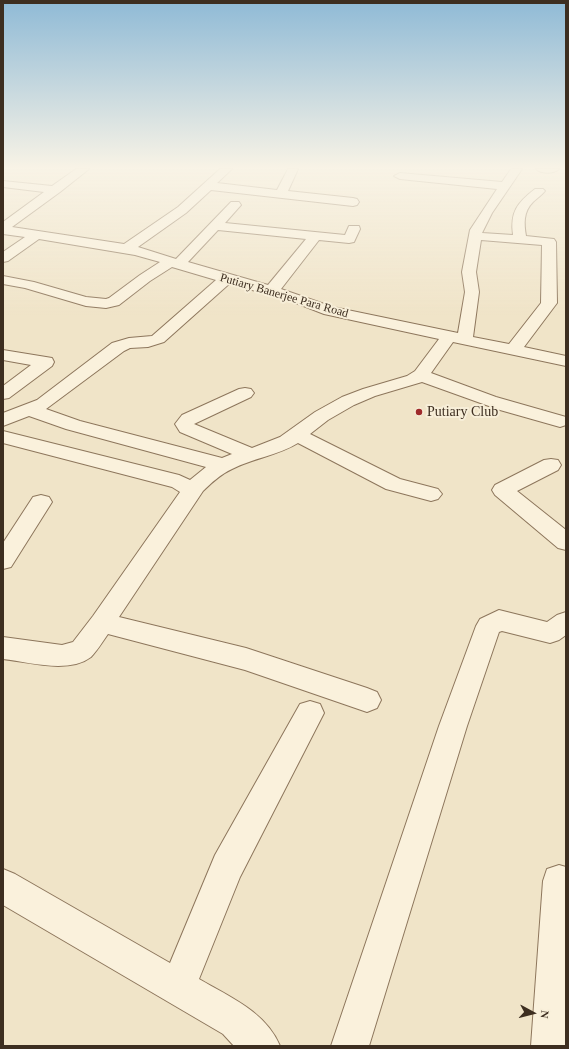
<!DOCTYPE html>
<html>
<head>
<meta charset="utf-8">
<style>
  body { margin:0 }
  #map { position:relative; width:569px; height:1049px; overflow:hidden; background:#f0e4c8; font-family:"Times New Roman",serif }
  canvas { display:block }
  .frame { position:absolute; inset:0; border:4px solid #3d2e20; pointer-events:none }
  .north { position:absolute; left:513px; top:993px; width:40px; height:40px; -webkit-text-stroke:3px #f7eed8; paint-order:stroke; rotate:97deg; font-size:11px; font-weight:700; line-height:16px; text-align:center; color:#3d2e20 }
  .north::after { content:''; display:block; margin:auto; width:14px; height:18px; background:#3d2e20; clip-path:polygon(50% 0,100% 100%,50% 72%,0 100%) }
</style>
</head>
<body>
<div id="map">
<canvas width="569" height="1049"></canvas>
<div class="frame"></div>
<div class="north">N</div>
</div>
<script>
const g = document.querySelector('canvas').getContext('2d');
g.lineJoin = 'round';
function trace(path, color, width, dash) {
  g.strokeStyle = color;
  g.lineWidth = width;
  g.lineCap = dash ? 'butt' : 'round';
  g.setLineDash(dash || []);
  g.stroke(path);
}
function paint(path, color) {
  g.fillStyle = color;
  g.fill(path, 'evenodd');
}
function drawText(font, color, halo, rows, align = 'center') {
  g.font = font + ' "Times New Roman",serif';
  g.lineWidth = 4;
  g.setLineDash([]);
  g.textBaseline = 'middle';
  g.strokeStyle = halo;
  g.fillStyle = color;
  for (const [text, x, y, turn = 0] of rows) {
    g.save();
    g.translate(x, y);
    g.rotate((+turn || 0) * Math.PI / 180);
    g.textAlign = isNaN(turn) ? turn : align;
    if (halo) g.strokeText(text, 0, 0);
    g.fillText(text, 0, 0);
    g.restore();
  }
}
const minor = new Path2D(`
  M76,169h13l-29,23 -48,35 112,17 54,-37 42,-38h12l-15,14 60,7 11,-21h10l-10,22 65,7 4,1 2,3 -2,3 -4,1 -142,-16 -25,23 -48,34 38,12 55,-57h8l2,3 -16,18 120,12 4,-9h10l1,3 -6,13 -5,1 -30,-3 -38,49 52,18 125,26 7,-41 -3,-20 8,-42 27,-41 -97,-10 -6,-3 6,-3 102,9 9,-13h11l-30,44 -10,20 31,2c-3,-23 4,-32 22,-46h8l2,2c-3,4 -8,7 -12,11 -10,10 -9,22 -7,34l28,3 2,3 1,61 -33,44 42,9v10l-113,-24 -22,31 65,24 70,20v8l-6,2 -60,-17 -78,-28 -47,14 -21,9 -26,15 -18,14 90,45 38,10 4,5 -4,5 -7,2 -45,-12 -88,-46c-21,13 -45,15 -66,26 -11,5 -21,14 -29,22l-84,126 127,31 121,40 10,4 4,8 -4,8 -10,4 -122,-42 -137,-36c-5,7 -11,17 -17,23 -22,17 -62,5 -88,2v-22l59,8 11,-3 20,-26 87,-124 -8,-5 -169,-44v-12l176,44 11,5 16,-13 -140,-38 -37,-13 -26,10v-13l34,-13 75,-57 17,-5 23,-2 64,-56 -44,-13 -22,14 -31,24 -13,3 -20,-2 -61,-18 -22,-4v-8l31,6 52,15 20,2 3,-1 31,-23 20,-13 -25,-7 -96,-16 -31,22 -5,1v-10l22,-15 -22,-3v-12l41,-30 -41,-5v-6l49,5zM218,230l88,9 -38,46 -80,-23zM481,240l61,5 -1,58 -32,41 -36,-7 6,-45 -3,-20zM229,284l54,14 41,16 115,25 -24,32 -8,5 -44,13 -21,8 -27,15 -35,25 -28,11 -58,-24 57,-27 3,-4 -3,-4 -6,-1 -6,1 -57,26 -7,9 5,8 52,22 -10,4 -142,-37 -34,-12 78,-58 6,-3 18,-1 16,-5z
  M536,169h23c-5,5 -18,5 -23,0z
  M3,350l43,7 6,1 2,4 -2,4 -43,32 -6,1v-13l28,-21 -28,-5z
  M551,459l7,1 3,5 -3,5 -41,21 49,39v20l-8,-2 -63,-53 -3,-5 3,-5 49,-25z
  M41,495l8,2 3,5 -41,65 -8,2v-26l30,-46z
  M499,610l48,12 10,-7 9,-3v23l-7,5 -9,3 -48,-12 -3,1 -32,94 -98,320h-38l108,-320 37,-100 4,-7z
  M310,701l10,3 4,9 -84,164 -41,102c31,18 67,33 81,67h-46l-11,-12 -220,-129v-36l12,5 155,89 45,-108 85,-151z
  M559,865l7,2v179h-35l12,-165 4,-12z`);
trace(minor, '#8d765c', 2);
paint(minor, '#faf1dc');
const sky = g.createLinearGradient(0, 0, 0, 316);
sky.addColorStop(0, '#8fbad6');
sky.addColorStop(0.53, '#f8f3e6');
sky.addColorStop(1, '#f8f3e600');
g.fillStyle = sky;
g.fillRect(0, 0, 569, 316);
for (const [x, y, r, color] of [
  [419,412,4,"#9e2a2b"]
]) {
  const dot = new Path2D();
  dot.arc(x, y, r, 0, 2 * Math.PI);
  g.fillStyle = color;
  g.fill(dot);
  trace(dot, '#f7eed8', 1.5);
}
drawText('12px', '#3d2e20', '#f7eed8', [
  ["Putiary Banerjee Para Road",284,296,16]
]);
drawText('14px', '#3d2e20', '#f7eed8', [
  ["Putiary Club",427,412]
], 'left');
</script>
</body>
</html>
